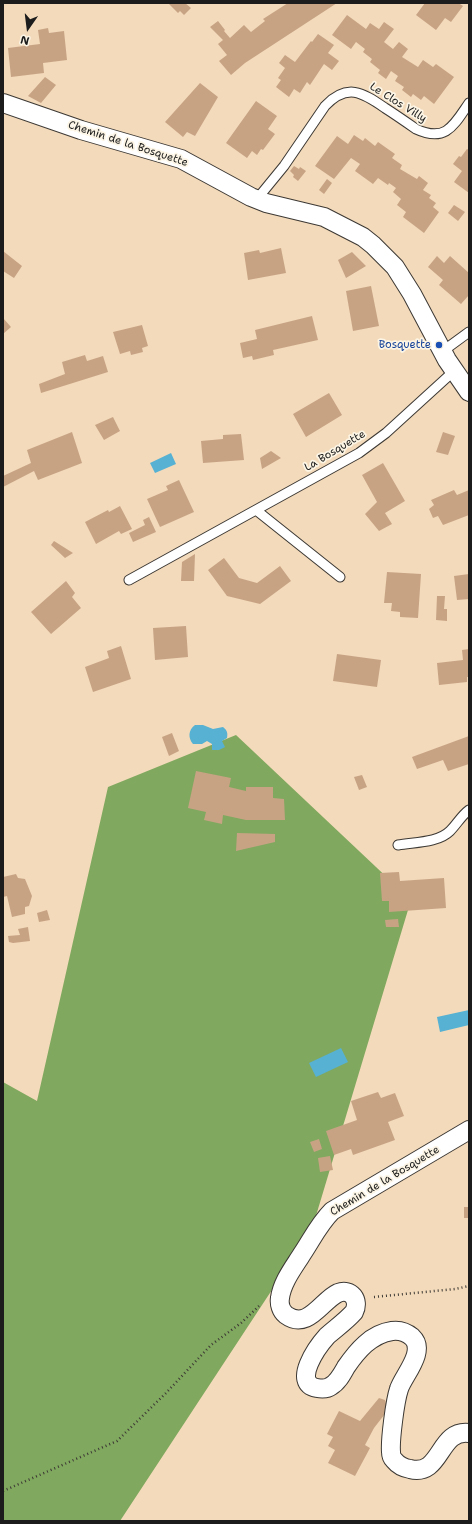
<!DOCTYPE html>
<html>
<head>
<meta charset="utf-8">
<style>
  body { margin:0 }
  #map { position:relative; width:472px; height:1524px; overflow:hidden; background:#f3daba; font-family:"Shantell Sans",sans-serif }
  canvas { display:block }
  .frame { position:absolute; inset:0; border:4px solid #1c1c1c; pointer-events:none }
  .north { position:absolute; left:8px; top:8px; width:40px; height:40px; -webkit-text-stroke:3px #fcf5e5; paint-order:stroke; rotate:194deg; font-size:11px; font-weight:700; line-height:16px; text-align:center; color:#1c1c1c }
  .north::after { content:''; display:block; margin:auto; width:14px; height:18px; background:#1c1c1c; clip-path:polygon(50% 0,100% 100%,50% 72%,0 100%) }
</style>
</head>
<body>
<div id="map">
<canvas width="472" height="1524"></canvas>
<div class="frame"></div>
<div class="north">N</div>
</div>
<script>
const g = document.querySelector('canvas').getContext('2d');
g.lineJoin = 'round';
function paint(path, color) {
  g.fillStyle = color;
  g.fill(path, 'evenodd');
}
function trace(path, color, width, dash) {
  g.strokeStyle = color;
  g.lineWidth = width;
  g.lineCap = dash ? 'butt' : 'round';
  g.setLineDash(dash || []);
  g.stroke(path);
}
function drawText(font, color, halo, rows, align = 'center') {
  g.font = font + ' "Shantell Sans",sans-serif';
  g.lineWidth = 3.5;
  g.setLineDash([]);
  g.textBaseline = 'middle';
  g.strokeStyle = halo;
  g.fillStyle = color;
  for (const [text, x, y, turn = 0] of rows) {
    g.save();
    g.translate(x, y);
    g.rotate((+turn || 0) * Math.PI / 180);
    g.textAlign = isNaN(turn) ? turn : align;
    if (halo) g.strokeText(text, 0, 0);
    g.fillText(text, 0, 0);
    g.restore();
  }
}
paint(new Path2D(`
  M236,735l175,165 -99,329 -192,292h-117v-439l34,19 71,-314z`), '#80a85f');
paint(new Path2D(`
  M171,453l5,11 -21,9 -5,-10z
  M195,725h8l10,4 10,-2c4,3 5,6 4,11l-5,3 3,6 -6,3h-7v-6l-5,-3 -5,3h-9c-5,-6 -5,-14 2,-19z
  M469,1010v15l-29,7 -3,-15z
  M341,1048l7,14 -32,15 -7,-14z`), '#56b1d3');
paint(new Path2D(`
  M168,3h17l6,5 -7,7 -4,-4 -2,2z
  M288,3h49l-92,60 -14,12 -12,-14 8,-6 -9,-11 5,-4 -13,-13 8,-6 7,9 -1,1 6,7 14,-13 7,7 14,-11 -2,-2z
  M425,3h36l-1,1 3,2 -12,16 -6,-4 -9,12 -20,-15z
  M347,15l19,14 4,-6 9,6 5,-7 10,7 -10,13 9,7 6,-7 9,7 -6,8 16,10 5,-7 10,7 3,-3 18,13 -20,27 -10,-8 -3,4 -8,-6 -2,3 -9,-7 2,-3 -9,-6 3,-5 -7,-5 -5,8 -8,-6 2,-3 -10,-8 2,-3 -9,-7 2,-3 -9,-7 -5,7 -19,-14z
  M48,28l1,5 15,-2 3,29 -24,3 1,10 -33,4 -3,-29 32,-4 -2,-14z
  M318,34l16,11 -6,8 11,8 -7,9 -8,-6 -14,21 -3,-3 -7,11 -6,-4 -5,8 -13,-10 5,-7 -3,-2 7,-10 -6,-5 6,-8 10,7 16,-21 1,1z
  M45,77l11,8 -15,18 -13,-7z
  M200,83l18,14 -23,39 -8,-4 -4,5 -18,-15z
  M256,101l21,15 -9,13 7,5 -12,16 -2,-1 -4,6 -5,-4 -5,7 -21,-15z
  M354,135l9,6 2,-3 10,8 3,-4 17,12 -3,4 10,7 -2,4 17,10 2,-3 9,7 -5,7 8,5 -2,3 7,5 -3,4 6,5 -15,21 -21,-16 3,-5 -9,-7 4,-6 -8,-7 3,-4 -7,-5 -1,2 -10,-7 -5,6 -18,-13 5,-7 -9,-6 -17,21 -19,-13 22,-30 11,8z
  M467,149l2,1v43l-15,-11 8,-11 -9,-7 6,-8 2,1z
  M294,166l5,3 1,-2 6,4 -8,10 -5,-4 1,-2 -4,-4z
  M327,179l5,4 -8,11 -5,-4z
  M454,205l11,7 -7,9 -10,-8z
  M281,248l5,25 -38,7 -4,-27 15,-3 1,3z
  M3,251l19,15 -8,12 -11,-7z
  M352,252l14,14 -20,12 -8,-18z
  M437,256l7,7 6,-7 19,17v22l-8,9 -22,-19 4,-5 -15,-13z
  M371,286l8,40 -26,5 -7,-40z
  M312,316l6,24 -45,10 1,5 -21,5 -1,-4 -9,2 -3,-15 17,-4 -2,-9z
  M3,318l8,9 -8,7z
  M142,325l6,21 -6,2 1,4 -12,3 -1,-4 -10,3 -7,-22z
  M85,355l2,6 16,-5 5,16 -67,21 -2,-9 26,-10 -3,-12z
  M329,393l13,22 -36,22 -13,-23z
  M113,417l7,14 -16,9 -9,-15z
  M72,432l10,31 -44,17 -4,-9 -31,16v-11l28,-13 -4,-13z
  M443,432l12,4 -7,19 -12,-3z
  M241,434l3,26 -41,3 -2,-22 22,-2v-4z
  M271,451l10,7 -19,11 -2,-11z
  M383,463l22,38 -20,12 7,11 -13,7 -14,-17 12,-12 -15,-27z
  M179,480l15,32 -34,15 -13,-28 21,-9 -2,-4z
  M454,490l3,5 12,-5v25l-26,10 -5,-9 -5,2 -4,-9 5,-4 -3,-5z
  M120,506l12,23 -11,5 -2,-3 -23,13 -11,-22 23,-12 1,2z
  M149,517l7,15 -23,10 -4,-9 16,-8 -2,-5z
  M54,541l19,12 -8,5 -14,-13z
  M195,554l-1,27h-13l1,-19z
  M224,558l15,20 18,5 23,-17 11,15 -31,23 -33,-8 -19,-26z
  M387,572l34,2 -3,44 -18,-1v-5l-9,-1 1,-8h-8z
  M469,574v25l-12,1 -3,-24z
  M66,581l9,12 -3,4 9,11 -30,26 -20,-22z
  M437,596h8l-1,13h3v12l-11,-1z
  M186,626l2,31 -33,3 -2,-32z
  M121,646l10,33 -38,13 -8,-25 24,-9 -2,-7z
  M469,649v28h-2v5l-28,3 -2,-22 26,-3 -1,-10z
  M337,654l44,6 -4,27 -44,-6z
  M172,733l7,18 -10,5 -7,-19z
  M469,736v28l-21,7 -5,-11 -26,9 -5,-12z
  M196,771l35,7 -2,9 17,4v-4h27v11l11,1 1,21h-39l-23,-5 -1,9 -18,-4 2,-8 -18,-4z
  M362,775l5,12 -8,3 -5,-13z
  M237,833l38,1v8l-39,9z
  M399,872l1,9 44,-3 2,30 -57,4v-11h-7l-2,-28z
  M16,874l2,4 7,1 7,17 -3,10 -4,1v7l-13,3 -5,-21 -4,1v-20z
  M47,910l3,10 -11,2 -2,-9z
  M398,919l1,8h-13l-1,-7z
  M28,927l2,14 -17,2 -4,-1 -1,-6 12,-1 -2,-6z
  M378,1092l3,6 14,-5 9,23 -16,6 7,18 -42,15 -2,-6 -17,6 -8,-24 31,-11 -6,-19z
  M319,1139l3,10 -8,3 -4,-10z
  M330,1156l3,14 -13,2 -2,-14z
  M464,1207h5v11h-5z
  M379,1398l6,2 3,10 -14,18 -9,17 5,3 -15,28 -27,-13 7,-13 -7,-4 5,-9 -6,-3 12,-23 21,10z`), '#c7a384');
const lane = new Path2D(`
  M257,199l27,-33 41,-60c22,-23 37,-14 60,2 11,7 21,14 31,21 30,14 38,-4 53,-26
  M443,351l26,-19
  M256,510l84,67
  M129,580l230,-127 27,-20 68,-62
  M398,845c16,-3 40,-2 52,-14 7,-7 11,-15 19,-21`);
const street = new Path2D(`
  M3,103l78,27 100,29 70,38 15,6 58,14 39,20 10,8 22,22 17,27 35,66 22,32
  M469,1130l-137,81c-13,13 -20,28 -30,43 -8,13 -20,28 -22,44 -1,6 1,13 6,17 22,16 36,-15 52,-22 13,-5 22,7 16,19 -8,9 -18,16 -27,24 -9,10 -36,47 -10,52 5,1 10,1 14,-2 7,-4 11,-12 15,-19 11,-16 25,-33 46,-36 7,-1 14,1 20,6 15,14 -9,39 -13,52 -4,12 -9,51 -8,63 0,3 1,6 3,8 4,5 10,8 16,9 32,8 28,-40 59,-36`);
trace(lane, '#3c3834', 11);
trace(street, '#3c3834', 20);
trace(new Path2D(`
  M374,1297l81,-8 14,-3
  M3,1491l114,-50 49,-48 45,-48 30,-22 18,-17`), '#3c3834', 2.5, [1, 3]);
trace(lane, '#fff', 9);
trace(street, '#fff', 18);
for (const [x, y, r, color] of [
  [439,345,4,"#1a4fb4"]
]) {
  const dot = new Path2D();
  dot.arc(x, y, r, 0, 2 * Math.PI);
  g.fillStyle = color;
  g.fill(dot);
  trace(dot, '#fcf5e5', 1.5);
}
drawText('11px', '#1c1c1c', '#fcf5e5', [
  ["Le Clos Villy",398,103,32],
  ["Chemin de la Bosquette",128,144,18],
  ["La Bosquette",335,451,-31],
  ["Chemin de la Bosquette",385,1181,-31]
]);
drawText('11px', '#164399', '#fcf5e5', [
  ["Bosquette",431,345]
], 'right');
</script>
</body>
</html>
